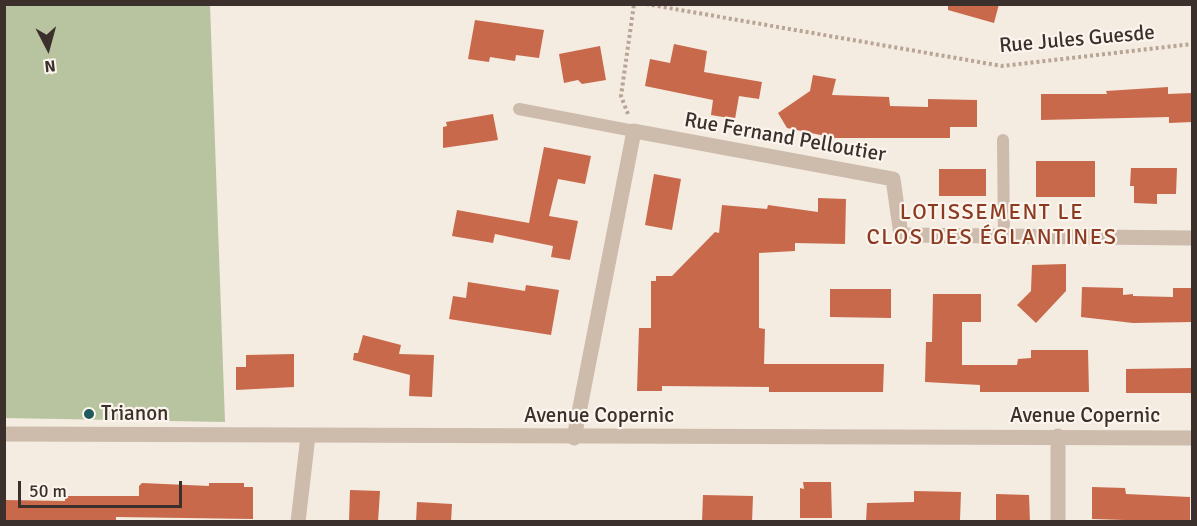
<!DOCTYPE html>
<html>
<head>
<meta charset="utf-8">
<style>
  body { margin:0 }
  #map { position:relative; width:1197px; height:526px; overflow:hidden; background:#f4ebe1; font-family:Signika,sans-serif }
  canvas { display:block }
  .frame { position:absolute; inset:0; border:6px solid #3b302b; pointer-events:none }
  .north { position:absolute; left:18px; top:18px; width:60px; height:60px; -webkit-text-stroke:4px #fbf5ee; paint-order:stroke; rotate:174deg; font-size:16px; font-weight:700; line-height:24px; text-align:center; color:#3b302b }
  .north::after { content:''; display:block; margin:auto; width:21px; height:27px; background:#3b302b; clip-path:polygon(50% 0,100% 100%,50% 72%,0 100%) }
  .scale { position:absolute; left:18px; top:481px; width:164px; height:27px; box-sizing:border-box; border:3px solid #3b302b; border-top:0; padding-left:8px; font-size:18px; line-height:21px; white-space:nowrap; color:#3b302b; -webkit-text-stroke:4px #fbf5ee; paint-order:stroke }
</style>
</head>
<body>
<div id="map">
<canvas width="1197" height="526"></canvas>
<div class="frame"></div>
<div class="north">N</div>
<div class="scale">50 m</div>
</div>
<script>
const g = document.querySelector('canvas').getContext('2d');
g.lineJoin = 'round';
function paint(path, color) {
  g.fillStyle = color;
  g.fill(path, 'evenodd');
}
function trace(path, color, width, dash) {
  g.strokeStyle = color;
  g.lineWidth = width;
  g.lineCap = dash ? 'butt' : 'round';
  g.setLineDash(dash || []);
  g.stroke(path);
}
function drawText(font, color, halo, rows, align = 'center') {
  g.font = font + ' Signika,sans-serif';
  g.lineWidth = 4.5;
  g.setLineDash([]);
  g.textBaseline = 'middle';
  g.strokeStyle = halo;
  g.fillStyle = color;
  for (const [text, x, y, turn = 0] of rows) {
    g.save();
    g.translate(x, y);
    g.rotate((+turn || 0) * Math.PI / 180);
    g.textAlign = isNaN(turn) ? turn : align;
    if (halo) g.strokeText(text, 0, 0);
    g.fillText(text, 0, 0);
    g.restore();
  }
}
paint(new Path2D(`
  M5,4l205,1 15,417 -220,-4z`), '#b8c4a0');
paint(new Path2D(`
  M948,4h51l-5,19 -46,-13z
  M475,20l69,10 -5,28 -23,-3 -1,6 -25,-4 -1,5 -21,-3z
  M674,44l33,7 -3,21 58,10 -3,17 -20,-3 -4,23 -24,-4 2,-15 -68,-14 5,-27 20,4z
  M600,46l6,34 -24,4 -4,-4 -14,3 -5,-29z
  M813,75l23,4 -4,16 57,2 1,9 38,1v-8l49,1v27h-27v11h-115l-48,-10 -9,-15 32,-22z
  M1168,87v7l24,-1v29l-23,1v-6l-128,3v-26h66l-1,-3z
  M493,114l5,26 -55,8v-21l4,-1 -1,-4z
  M544,147l47,9 -6,28 -27,-5 -9,37 29,5 -8,39 -19,-3 2,-11 -58,-12 -2,9 -41,-7 5,-26 72,13z
  M1036,161h59v36h-59z
  M1131,168h46l-1,26h-19v10l-23,-1v-17h-4z
  M939,169h47v27h-47z
  M654,174l27,5 -9,51 -27,-5z
  M818,198l28,1 -1,45 -50,-1v8l-36,2v75l6,1 -1,35h120l-1,28h-114v-5l-107,-1v5h-25l2,-63h12v-47h5v-5h16l43,-44 4,1 3,-28 45,4 1,-4 50,7z
  M1066,264v27l-30,32 -19,-18 14,-14 1,-26z
  M468,282l57,9 1,-6 33,5 -8,45 -102,-16 4,-23 13,2z
  M1082,287l41,1v7l10,-1v2l40,1v-9h19v34l-59,1 -52,-6z
  M830,289h61v29l-61,-1z
  M933,294h48v28h-19v43h55l1,-6 13,-1v-8h57l1,42h-109v-7l-55,-3 1,-40h6z
  M363,335l38,10 -2,9 35,1 -2,42 -23,-1 1,-21 -57,-15 1,-7h4z
  M294,354v33l-58,3v-23h10v-12z
  M1192,368v25h-66v-24z
  M803,482h28l1,36h-32v-30l4,1z
  M142,483l67,3v-3h35v4h9v32l-137,-2v5h-112v-22l61,1v-5h74v-10z
  M1092,487l33,1 1,6 64,3v25l-98,-3z
  M350,490l30,1 -2,31h-29z
  M914,491l47,1 -1,28 -94,2 1,-19 47,-1z
  M996,494l33,1 1,27h-34z
  M703,495l50,1 -1,26h-50z
  M417,502l35,2 -1,18h-35z`), '#c8694b');
trace(new Path2D(`
  M646,4l356,62 190,-22
  M628,114l-7,-18 13,-92`), '#b9a596', 4, [3, 3]);
trace(new Path2D(`
  M519,109l115,22
  M1003,140l1,96`), '#cdbbac', 12);
trace(new Path2D(`
  M1058,436v86
  M574,438l60,-307 259,48 8,56 291,3
  M298,522l10,-86`), '#cdbbac', 15);
trace(new Path2D(`
  M4,434l1188,4`), '#cdbbac', 15);
for (const [x, y, r, color] of [
  [89,414,6,"#1f5a5e"]
]) {
  const dot = new Path2D();
  dot.arc(x, y, r, 0, 2 * Math.PI);
  g.fillStyle = color;
  g.fill(dot);
  trace(dot, '#fbf5ee', 2);
}
drawText('21px', '#3b302b', '#fbf5ee', [
  ["Rue Jules Guesde",1077,40,-5],
  ["Rue Fernand Pelloutier",785,138,10],
  ["Avenue Copernic",599,416],
  ["Avenue Copernic",1085,416]
]);
drawText('21px', '#3b302b', '#fbf5ee', [
  ["Trianon",101,414]
], 'left');
g.letterSpacing = '1.5px';
drawText('22px', '#8c3b22', '#fbf5ee', [
  ["LOTISSEMENT LE",992,213],
  ["CLOS DES ÉGLANTINES",992,238]
]);
g.letterSpacing = '0px';
</script>
</body>
</html>
